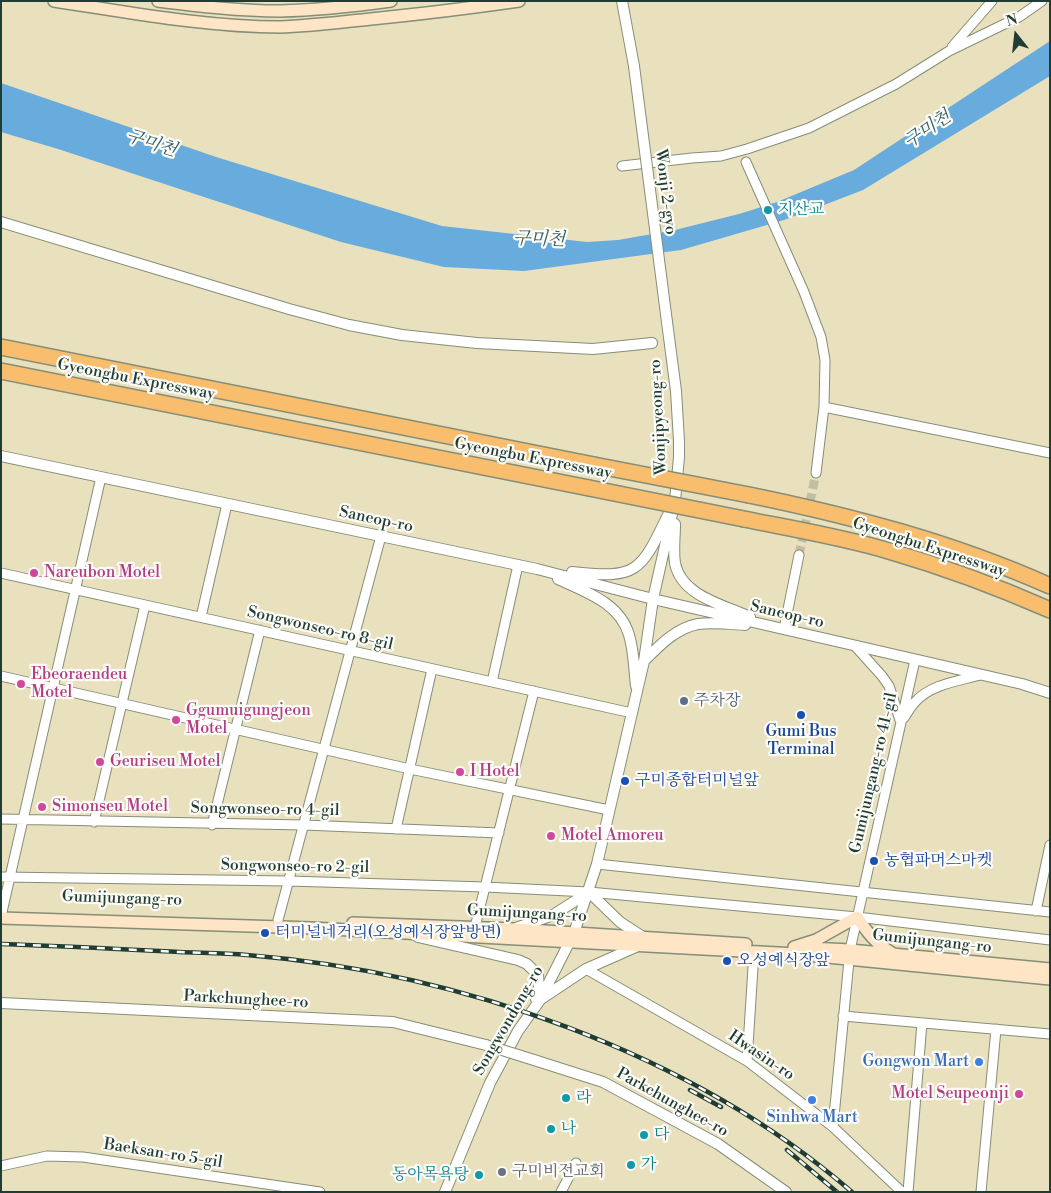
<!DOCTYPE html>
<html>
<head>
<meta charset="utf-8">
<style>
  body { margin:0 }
  #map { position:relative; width:1051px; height:1193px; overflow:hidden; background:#e9e0bd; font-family:"Libre Bodoni",serif }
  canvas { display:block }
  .frame { position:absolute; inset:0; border:2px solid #1f3d34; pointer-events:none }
  .north { position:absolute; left:991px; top:10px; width:50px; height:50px; -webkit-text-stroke:4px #fdfcf7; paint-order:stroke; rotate:344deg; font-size:14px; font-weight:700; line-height:20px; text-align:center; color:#1f3d34 }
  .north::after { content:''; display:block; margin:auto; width:18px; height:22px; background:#1f3d34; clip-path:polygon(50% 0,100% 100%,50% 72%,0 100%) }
</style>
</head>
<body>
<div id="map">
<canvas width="1051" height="1193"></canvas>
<div class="frame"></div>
<div class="north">N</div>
</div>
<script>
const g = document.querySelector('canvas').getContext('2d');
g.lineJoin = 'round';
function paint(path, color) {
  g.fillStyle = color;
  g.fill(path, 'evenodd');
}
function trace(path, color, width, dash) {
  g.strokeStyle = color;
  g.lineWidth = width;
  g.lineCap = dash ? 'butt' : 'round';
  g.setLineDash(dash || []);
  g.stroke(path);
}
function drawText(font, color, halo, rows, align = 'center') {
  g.font = font + ' "Libre Bodoni","Noto Serif KR",serif';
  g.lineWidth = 4.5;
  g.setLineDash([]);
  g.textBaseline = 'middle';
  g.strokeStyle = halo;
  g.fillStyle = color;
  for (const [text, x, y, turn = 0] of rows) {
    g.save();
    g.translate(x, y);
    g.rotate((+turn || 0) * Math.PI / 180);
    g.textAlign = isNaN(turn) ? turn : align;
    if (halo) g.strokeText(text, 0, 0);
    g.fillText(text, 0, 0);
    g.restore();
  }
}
paint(new Path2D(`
  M1050,41v35l-187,114 -52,20 -27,10 -103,30 -157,21 -80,-4 -103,-25 -283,-93 -57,-17v-49l215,74 226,69 145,16 31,-2 57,-10 64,-16 38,-12 77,-32z`), '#68abdd');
trace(new Path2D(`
  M799,555l17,-82`), '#c1bfa2', 9, [9, 4.5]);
const minor = new Path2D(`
  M952,47l40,-46
  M746,162l58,130 17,45 4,23 -1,47 -8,66
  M622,166l70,-8 29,-2 26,-7 62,-21 87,-44 53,-33 70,-34 23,-16
  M824,407l226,46
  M1,573l631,140
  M201,617l26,-113
  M784,629l15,-74
  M855,646l27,30 7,10 11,34
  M1,676l409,93 199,41
  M492,682l26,-117
  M904,718c3,-5 7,-12 11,-16 16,-18 44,-21 65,-27
  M1,819l303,6 195,8
  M94,822l51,-217
  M212,825l48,-195
  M396,829l36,-160
  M597,864l453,48
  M1,877l288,4 196,6 104,5 268,25 193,23
  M1036,911l14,-66
  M2,912l99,-435
  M278,920l103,-384
  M475,927l59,-236
  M586,969l161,92 86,66 69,65
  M843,1016l207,18
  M747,1061l7,-109
  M833,1127l17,-177 65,-290
  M1,1166l46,-10 36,1 237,35
  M561,1192l15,-29
  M908,1192l14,-169
  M981,1192l15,-163`);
const tertiary = new Path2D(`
  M622,1l12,65
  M1,222l288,87 60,16 53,10 75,8 116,6 59,-6
  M1,456l536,113 116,30 369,85 28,9
  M675,524c0,13 -2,26 0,39 6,33 49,42 75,54
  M572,572c65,7 68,1 96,-57
  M558,579c28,13 62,24 71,56 5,16 5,34 7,51
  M644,661c15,-15 32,-33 54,-37 15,-2 32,0 47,1
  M589,892l31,30 23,15
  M516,928l37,-13 36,-23
  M418,937l100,23 9,4 11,11 1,15 -3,9
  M541,999l45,-30 52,-23
  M1,1003l392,19 93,23
  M534,1060l69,22 115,62 68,48
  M445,1192l45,-109 28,-52 22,-31 34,-67 23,-69 47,-203 9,-62 22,-98 4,-44v-16l-3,-50 -9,-69`);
const secondary = new Path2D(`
  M54,1c74,11 152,26 226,26 31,-1 61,-5 91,-8 50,-5 99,-11 148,-18
  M158,1c40,5 81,10 122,10 37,-1 74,-5 111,-10
  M1,918l311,10 485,26 253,25
  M353,923l161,6 232,15
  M794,947l22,-7 41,-23c10,15 19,27 35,36
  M810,948l40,2 200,19`);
const motorway = new Path2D(`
  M1,347l593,118
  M1,371l588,117
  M749,495c103,21 205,48 301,91
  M744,519c49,10 98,18 145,32 55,16 109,36 161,59`);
trace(minor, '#848e78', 11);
trace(tertiary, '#848e78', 12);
trace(secondary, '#848e78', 14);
trace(motorway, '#848e78', 18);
trace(minor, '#fff', 9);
trace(tertiary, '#fff', 10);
trace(secondary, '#fde5c5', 11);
trace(motorway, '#f9be6d', 15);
const rail = new Path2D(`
  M1,944c59,2 118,5 178,8 22,1 45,1 68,3 211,17 443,97 605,237
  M690,1090l31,17
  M787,1150l50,42`);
trace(rail, '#1f3d34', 4.5);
trace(rail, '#fdfcf7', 2.5, [8]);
const tertiaryBridge = new Path2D(`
  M634,66l33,256
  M486,1045l48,15`);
const motorwayBridge = new Path2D(`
  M594,465l155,30
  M589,488l155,31`);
trace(tertiaryBridge, '#848e78', 12, []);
trace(motorwayBridge, '#848e78', 18, []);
trace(tertiaryBridge, '#fff', 10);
trace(motorwayBridge, '#f9be6d', 15);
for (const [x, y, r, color] of [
  [768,210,5,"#0f9aa8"],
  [34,573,5,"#d1479c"],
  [21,684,5,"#d1479c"],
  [684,701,5,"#5c6f8a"],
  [801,715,5,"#1a4fb4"],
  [176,720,5,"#d1479c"],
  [100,762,5,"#d1479c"],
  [460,772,5,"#d1479c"],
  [625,781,5,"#1a4fb4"],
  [42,807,5,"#d1479c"],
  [551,836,5,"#d1479c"],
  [874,861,5,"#1a4fb4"],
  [265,933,5,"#1a4fb4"],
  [727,961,5,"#1a4fb4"],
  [979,1062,5,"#3f7fe0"],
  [1019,1094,5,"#d1479c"],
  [566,1098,5,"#0f9aa8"],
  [812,1100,5,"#3f7fe0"],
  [551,1129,5,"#0f9aa8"],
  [644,1135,5,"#0f9aa8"],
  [631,1165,5,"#0f9aa8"],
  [502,1172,5,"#6b7280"],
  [479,1175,5,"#0f9aa8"]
]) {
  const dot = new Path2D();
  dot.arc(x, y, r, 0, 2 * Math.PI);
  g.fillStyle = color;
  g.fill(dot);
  trace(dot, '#fdfcf7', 2);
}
drawText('16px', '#1f3d34', '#fdfcf7', [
  ["Wonji 2-gyo",665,192,83],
  ["Gyeongbu Expressway",136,380,11],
  ["Wonjipyeong-ro",659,417,-93],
  ["Gyeongbu Expressway",533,459,11],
  ["Saneop-ro",376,520,12],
  ["Gyeongbu Expressway",929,548,18],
  ["Saneop-ro",787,615,13],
  ["Songwonseo-ro 8-gil",320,629,13],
  ["Gumijungang-ro 41-gil",874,773,-77],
  ["Songwonseo-ro 4-gil",265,810,1],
  ["Songwonseo-ro 2-gil",295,867,1],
  ["Gumijungang-ro",122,899,2],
  ["Gumijungang-ro",527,914,3],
  ["Gumijungang-ro",932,942,6],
  ["Parkchunghee-ro",246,1000,3],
  ["Songwondong-ro",509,1021,-60],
  ["Hwasin-ro",761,1056,34],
  ["Parkchunghee-ro",672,1103,29],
  ["Baeksan-ro 5-gil",163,1154,9]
]);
drawText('16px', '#0d838f', '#fdfcf7', [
  ["지산교",778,210],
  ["라",576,1098],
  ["나",561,1129],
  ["다",654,1135],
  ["가",641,1165],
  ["동아목욕탕",469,1175,"right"]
], 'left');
drawText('16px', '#b23c85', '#fdfcf7', [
  ["Nareubon Motel",44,573],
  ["Ebeoraendeu",31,675],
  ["Motel",31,693],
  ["Ggumuigungjeon",186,711],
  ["Motel",186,729],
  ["Geuriseu Motel",110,762],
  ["I Hotel",470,772],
  ["Simonseu Motel",52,807],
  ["Motel Amoreu",561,836],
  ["Motel Seupeonji",1009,1094,"right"]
], 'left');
drawText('16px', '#4e5e75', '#fdfcf7', [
  ["주차장",694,701]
], 'left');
drawText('16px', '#164399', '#fdfcf7', [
  ["Gumi Bus",801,732,"center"],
  ["Terminal",801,750,"center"],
  ["구미종합터미널앞",635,781],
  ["농협파머스마켓",884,861],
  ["터미널네거리(오성예식장앞방면)",275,933],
  ["오성예식장앞",737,961]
], 'left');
drawText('16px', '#366cbe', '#fdfcf7', [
  ["Gongwon Mart",969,1062],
  ["Sinhwa Mart",812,1118,"center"]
], 'right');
drawText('16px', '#5b616d', '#fdfcf7', [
  ["구미비전교회",512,1172]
], 'left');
drawText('italic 18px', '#355e67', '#fdfcf7', [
  ["구미천",928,130,-34],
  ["구미천",151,144,18],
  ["구미천",539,240,2]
]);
</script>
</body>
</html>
